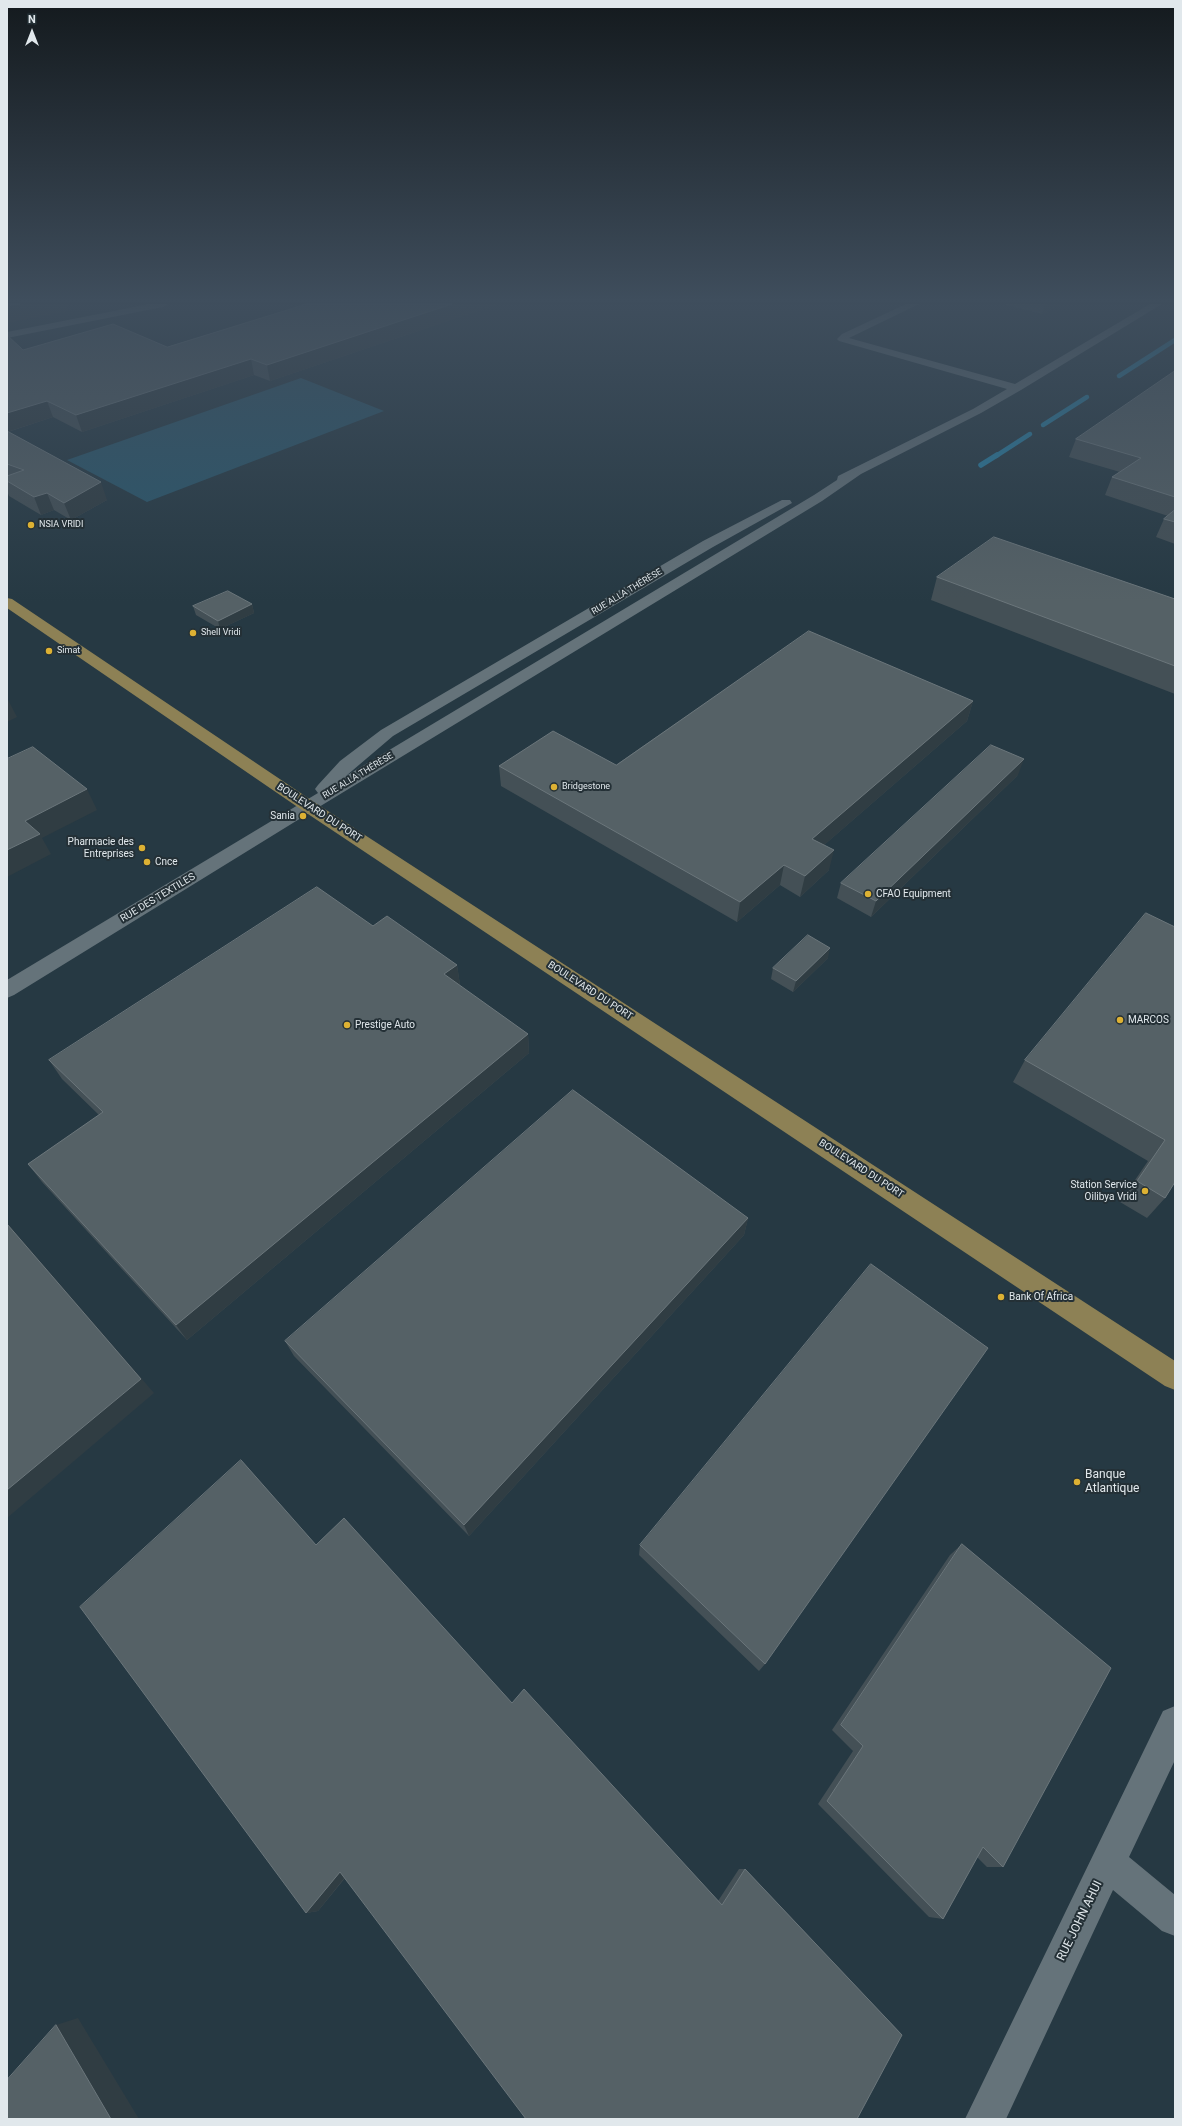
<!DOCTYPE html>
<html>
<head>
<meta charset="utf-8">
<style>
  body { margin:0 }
  #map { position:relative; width:1182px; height:2126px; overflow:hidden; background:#243036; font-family:Roboto,sans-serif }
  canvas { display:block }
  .frame { position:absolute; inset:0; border:8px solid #e1e8ec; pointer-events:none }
  .north { position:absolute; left:12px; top:12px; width:40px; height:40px; -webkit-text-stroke:3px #243036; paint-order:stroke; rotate:0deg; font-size:11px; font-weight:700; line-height:16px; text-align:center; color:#e1e8ec }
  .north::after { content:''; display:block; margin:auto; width:14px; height:18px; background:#e1e8ec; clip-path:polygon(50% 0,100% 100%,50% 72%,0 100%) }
</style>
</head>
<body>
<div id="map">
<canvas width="1182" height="2126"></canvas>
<div class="frame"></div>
<div class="north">N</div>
</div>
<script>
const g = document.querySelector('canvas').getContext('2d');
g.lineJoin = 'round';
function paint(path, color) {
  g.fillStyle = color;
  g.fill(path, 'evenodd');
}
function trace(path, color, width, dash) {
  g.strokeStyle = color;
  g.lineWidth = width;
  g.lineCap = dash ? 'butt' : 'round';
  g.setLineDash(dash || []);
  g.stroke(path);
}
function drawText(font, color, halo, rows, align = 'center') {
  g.font = font + ' Roboto,sans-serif';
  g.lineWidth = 4;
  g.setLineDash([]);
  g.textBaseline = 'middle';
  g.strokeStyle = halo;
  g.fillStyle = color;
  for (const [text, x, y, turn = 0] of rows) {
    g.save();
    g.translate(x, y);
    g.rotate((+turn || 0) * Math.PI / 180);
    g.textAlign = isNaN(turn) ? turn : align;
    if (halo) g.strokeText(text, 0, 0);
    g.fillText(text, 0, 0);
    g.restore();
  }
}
paint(new Path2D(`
  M7,304h1168v1815h-1168z`), '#263943');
paint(new Path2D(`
  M301,378l83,33 -237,91 -80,-42z`), '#2a586d');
trace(new Path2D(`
  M1119,376l56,-36
  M1043,425l44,-28
  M996,456l34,-22`), '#2782a8', 4.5);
trace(new Path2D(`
  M981,465l16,-10`), '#2782a8', 5.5);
paint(new Path2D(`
  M149,304h19l-5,3 -156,31v-6z
  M906,304h13l-70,34 166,46 135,-80h12l-141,86 -40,23 -120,61 -39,27 -508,309 -300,185 -7,3v-18l311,-187 -3,-4 3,-4 22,-24 41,-31 322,-189 79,-41h8l2,3 -79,44 -320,189 -47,40 468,-281 23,-15 1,-4 135,-67 34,-20 -168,-48 -2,-2 5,-5z
  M1175,1706v54l-46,97 46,38v41l-13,-5 -49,-41 -107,229h-41l198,-408z`), '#65737a');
paint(new Path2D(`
  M7,598l5,1 302,203 861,559v29l-10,-4 -863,-576 -295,-202z`), '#8d8155');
paint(new Path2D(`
  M307,304h191l-228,77 -16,-6 -172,57 -29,-15 -45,15 99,68 -36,20 -17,-10 -13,5 -32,-19 -2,-5v-156l16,15 144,-3z
  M1003,304h58l-19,10z
  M1175,371v173l-19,-7 8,-18 4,-3 -63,-21 7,-18 8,-5 -51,-15 7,-18z
  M937,577l238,22v95l-244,-94z
  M252,604l2,9 -34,16 -24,-14 -3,-9z
  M973,701l-6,20 -143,124 5,25 -29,27 -20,-12 -43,37 -236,-136 -2,-20 117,-1z
  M1018,775l-147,142 -34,-19 4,-15z
  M373,926l84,39 3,20h-1l69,49 1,19 -342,287 -145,-158 -14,-18 71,-49 -37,-36 -13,-19z
  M1175,927l-10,271 -18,20 -27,-16 28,-41 -135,-79 12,-22z
  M828,958l-35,34 -22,-13 2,-11z
  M748,1218l-4,17 -275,301 -175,-180 -9,-15z
  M962,1544l41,323h-16l-10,-10 -34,62 -14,-2 -111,-113 35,-53 -21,-21 118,-175z
  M316,1545l196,158 206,198 21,-32h6l157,166 -557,-157 -27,33 -12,2z
  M640,1545l125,119 -6,7 -120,-116z`), '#445056');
paint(new Path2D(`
  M20,304h47l2,7 -62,12v-17z
  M452,304h46l-228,77 -3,-16z
  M1045,304h16l-19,10z
  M251,359l3,16 -172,57 -6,-17z
  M47,401l6,16 -46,15v-19z
  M101,482l6,18 -36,20 -7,-17z
  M47,493l7,17 -13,5 -7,-18z
  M252,604l2,9 -34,16 -2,-8z
  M7,698l10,19 -10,5z
  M973,701l-6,20 -159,138 4,-20z
  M1024,759l-6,16 -147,142 5,-16z
  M87,789l10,21 -55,28 9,16 -44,23v-27l18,-29z
  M834,850l-5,20 -29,27 5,-21z
  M784,865l-4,20 -43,37 3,-20z
  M830,948l-2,10 -35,34 3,-11z
  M457,965l3,20 -13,9 -3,-20z
  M528,1034l1,19 -342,287 -11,-15z
  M748,1218l-4,17 -275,301 -5,-11z
  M7,1223l147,170 -147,125z
  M350,1871l-32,40 -12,2 34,-41z
  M78,2018l61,101h-28l-55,-94z`), '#303d43');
const building = new Path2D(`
  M7,304h13l-13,2z
  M307,304h145l-185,61 -16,-6 -175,56 -29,-14 -40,12v-78l16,15 90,-26 54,23z
  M1175,371v126l-63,-20 29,-19 -65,-19z
  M7,431l94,51 -37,21 -17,-10 -13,4 -27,-16v-5l17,-6 -17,-6z
  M1175,510v12l-11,-3z
  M994,537l181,62v67l-238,-89z
  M228,591l24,13 -34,17 -25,-15z
  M809,631l164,70 -161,138 22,11 -29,26 -21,-11 -44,37 -241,-136 54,-35 63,34z
  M991,745l33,14 -148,142 -35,-18z
  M33,747l54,42 -62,32 15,13 -33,16v-91z
  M317,887l56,39 14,-10 70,49 -13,9 84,60 -352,291 -148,-161 75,-52 -54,-52z
  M1146,913l29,14v255l-10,16 -28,-17 28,-41 -140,-80z
  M808,935l22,13 -34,33 -23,-13z
  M573,1090l175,128 -284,307 -179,-184z
  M7,1224l134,155 -134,111z
  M871,1264l117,84 -223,316 -125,-119z
  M241,1460l75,85 28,-27 168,185 12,-14 198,216 23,-36 157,166 -45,84h-331l-186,-247 -34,41 -226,-306z
  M962,1544l149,124 -108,199 -20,-20 -40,72 -116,-118 36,-55 -22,-21z
  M56,2025l55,94h-104v-39z`);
paint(building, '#556166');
trace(building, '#6b767b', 1);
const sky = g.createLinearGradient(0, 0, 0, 602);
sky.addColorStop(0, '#141a1e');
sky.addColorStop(0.5, '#3f4e5d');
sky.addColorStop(1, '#3f4e5d00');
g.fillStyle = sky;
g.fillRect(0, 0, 1182, 602);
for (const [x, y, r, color] of [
  [31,525,4,"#ddb133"],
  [193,633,4,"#ddb133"],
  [49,651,4,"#ddb133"],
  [554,787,4,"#ddb133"],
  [303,816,4,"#ddb133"],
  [142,848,4,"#ddb133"],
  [147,862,4,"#ddb133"],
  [868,894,4,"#ddb133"],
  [1120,1020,4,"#ddb133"],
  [347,1025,4,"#ddb133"],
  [1145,1191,4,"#ddb133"],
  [1001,1297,4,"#ddb133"],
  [1077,1482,4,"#ddb133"]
]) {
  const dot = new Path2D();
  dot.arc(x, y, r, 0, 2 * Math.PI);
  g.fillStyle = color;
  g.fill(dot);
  trace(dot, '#243036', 1.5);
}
drawText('9px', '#e1e8ec', '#243036', [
  ["NSIA VRIDI",39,525],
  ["Shell Vridi",201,633],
  ["Simat",57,651],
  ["Bridgestone",562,787]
], 'left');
drawText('9px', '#e1e8ec', '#243036', [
  ["RUE ALLA THÉRÈSE",627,592,-31],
  ["RUE ALLA THÉRÈSE",358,776,-31]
]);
drawText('10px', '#e1e8ec', '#243036', [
  ["BOULEVARD DU PORT",319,813,33],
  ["RUE DES TEXTILES",158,898,-31],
  ["BOULEVARD DU PORT",590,991,33],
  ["BOULEVARD DU PORT",861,1169,33]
]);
drawText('10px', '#e1e8ec', '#243036', [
  ["Sania",295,816,"right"],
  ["Pharmacie des",134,842,"right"],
  ["Entreprises",134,854,"right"],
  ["Cnce",155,862],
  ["CFAO Equipment",876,894],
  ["MARCOS",1128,1020],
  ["Prestige Auto",355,1025],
  ["Station Service",1137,1185,"right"],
  ["Oilibya Vridi",1137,1197,"right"],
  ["Bank Of Africa",1009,1297]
], 'left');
drawText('12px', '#e1e8ec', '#243036', [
  ["Banque",1085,1475],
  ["Atlantique",1085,1489]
], 'left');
drawText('12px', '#e1e8ec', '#243036', [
  ["RUE JOHN AHUI",1080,1921,-64]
]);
</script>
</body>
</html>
